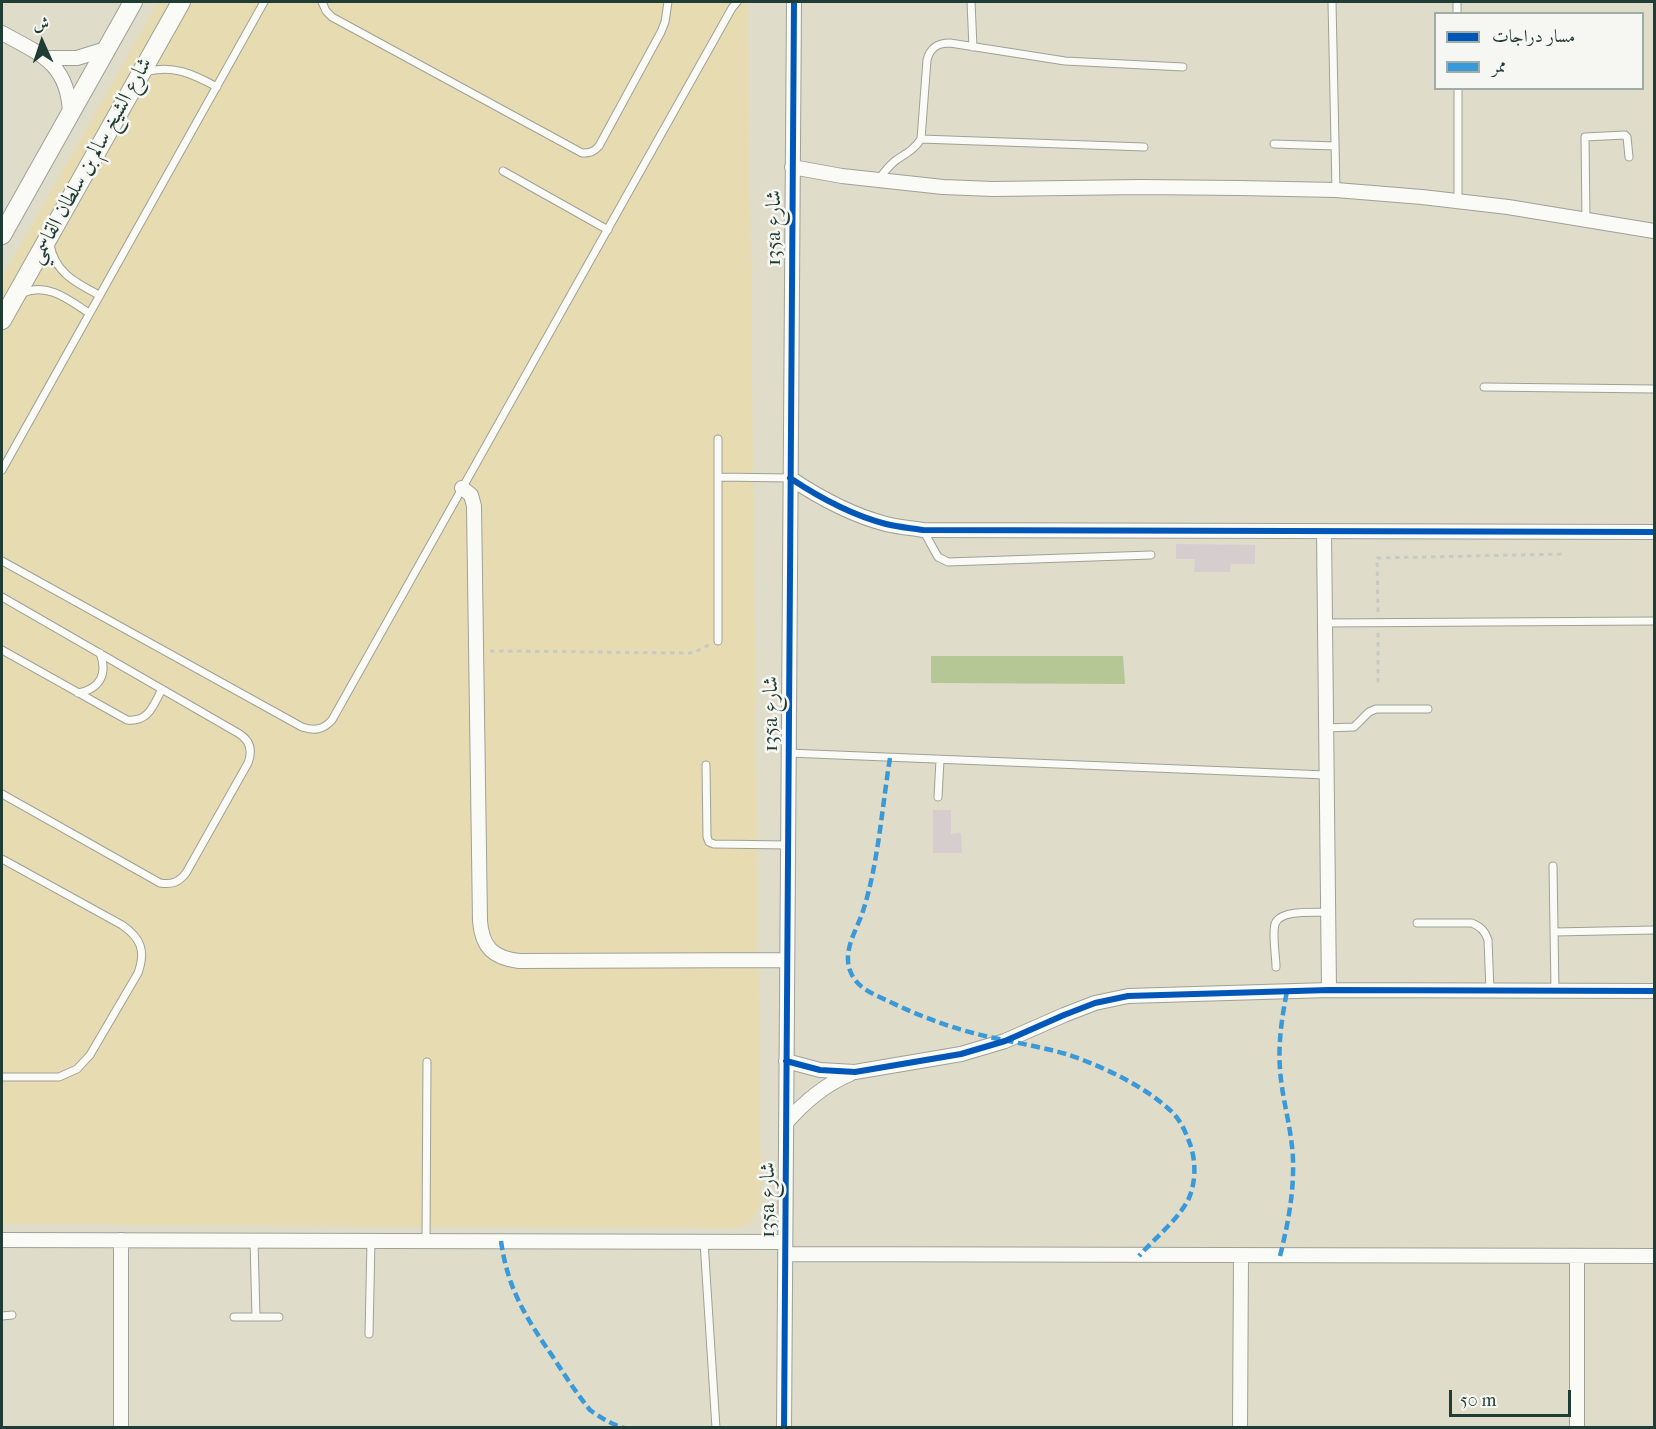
<!DOCTYPE html>
<html>
<head>
<meta charset="utf-8">
<style>
  body { margin:0 }
  #map { position:relative; width:1656px; height:1429px; overflow:hidden; background:#dfdcca; font-family:"IM FELL French Canon",Amiri,serif }
  canvas { display:block }
  .frame { position:absolute; inset:0; border:3px solid #1f3d34; pointer-events:none }
  .legend { position:absolute; left:1434px; top:12px; width:210px; height:78px; box-sizing:border-box; background:#f6f6f2; border:2px solid #a0aca6; margin:0; padding:8px 10px; list-style:none; font-size:18px; color:#1f3d34 }
  .legend li { display:flex; align-items:center; gap:12px; height:30px }
  .legend b { width:30px; border:2px solid #a0aca6 }
  .north { position:absolute; left:12px; top:12px; width:60px; height:60px; -webkit-text-stroke:4px #f6f6f2; paint-order:stroke; rotate:357deg; font-size:16px; font-weight:700; line-height:24px; text-align:center; color:#1f3d34 }
  .north::after { content:''; display:block; margin:auto; width:21px; height:27px; background:#1f3d34; clip-path:polygon(50% 0,100% 100%,50% 72%,0 100%) }
  .scale { position:absolute; left:1449px; top:1390px; width:122px; height:27px; box-sizing:border-box; border:3px solid #1f3d34; border-top:0; padding-left:8px; font-size:18px; line-height:21px; white-space:nowrap; color:#1f3d34; -webkit-text-stroke:4px #f6f6f2; paint-order:stroke }
</style>
</head>
<body>
<div id="map">
<canvas width="1656" height="1429"></canvas>
<div class="frame"></div>
<ul class="legend">
<li><b style="height:8px;background:#0057b8"></b>مسار دراجات</li>
<li><b style="height:8px;background:#3a99d8"></b>ممر</li>
</ul>
<div class="north">ش</div>
<div class="scale">50 m</div>
</div>
<script>
const g = document.querySelector('canvas').getContext('2d');
g.lineJoin = 'round';
function paint(path, color) {
  g.fillStyle = color;
  g.fill(path, 'evenodd');
}
function trace(path, color, width, dash) {
  g.strokeStyle = color;
  g.lineWidth = width;
  g.lineCap = dash ? 'butt' : 'round';
  g.setLineDash(dash || []);
  g.stroke(path);
}
function drawText(font, color, halo, rows, align = 'center') {
  g.font = font + ' "IM FELL French Canon",Amiri,serif';
  g.lineWidth = 5;
  g.setLineDash([]);
  g.textBaseline = 'middle';
  g.strokeStyle = halo;
  g.fillStyle = color;
  for (const [text, x, y, turn = 0] of rows) {
    g.save();
    g.translate(x, y);
    g.rotate((+turn || 0) * Math.PI / 180);
    g.textAlign = isNaN(turn) ? turn : align;
    if (halo) g.strokeText(text, 0, 0);
    g.fillText(text, 0, 0);
    g.restore();
  }
}
paint(new Path2D(`
  M931,656h192l2,28 -194,-1z`), '#b4c795');
paint(new Path2D(`
  M158,2h590l13,1203 -11,18 -13,5 -735,-4v-947z`), '#e7dbb2');
paint(new Path2D(`
  M1176,544l79,1v19h-24l-1,8h-36l1,-13h-19z
  M933,810h18v24l10,-1 1,20h-29z`), '#d6cece');
const service = new Path2D(`
  M322,2l4,9 6,6 250,136c8,0 12,-1 17,-7l62,-114 4,-10 3,-20
  M971,2l2,45
  M1332,2l4,188
  M1457,2v12
  M145,72c27,-8 48,2 72,15
  M1458,88v113
  M921,139l223,8
  M1274,144l61,2
  M503,171l105,59
  M879,179c5,-7 10,-13 16,-18 11,-8 18,-10 26,-22l6,-79c3,-12 10,-17 23,-17l115,18 118,6
  M1586,220l-1,-83 40,-2 2,2 2,20
  M50,244c4,28 26,39 49,51
  M23,293c24,-11 46,7 66,20
  M1484,387l170,2
  M2,470l262,-468
  M718,477l72,1
  M923,530l15,27 10,5 203,-7
  M2,561l300,166c12,4 21,3 30,-7l400,-712 5,-6
  M2,597l236,136c12,7 15,17 10,30l-62,110c-7,9 -14,12 -26,10l-158,-89
  M1324,623l330,-2
  M718,641v-202
  M2,650l125,70c22,2 26,-14 35,-31
  M78,693c22,-4 30,-19 22,-40
  M1326,728l28,-1 15,-15 7,-3h52
  M788,753l538,22
  M706,765l1,72 2,5 5,2 74,1
  M938,797l2,-37
  M2,859l120,66c19,13 24,26 16,48l-48,82 -13,14 -18,8h-57
  M1553,866l2,125
  M1417,923h55c9,4 13,8 16,17l2,51
  M1554,932l100,-2
  M1276,967c0,-11 -4,-32 -1,-43 5,-15 40,-11 53,-12
  M254,1241l2,76
  M426,1241l1,-179
  M704,1242l12,186
  M2,1316l10,-1
  M234,1317h45
  M369,1334l2,-93`);
const minor = new Path2D(`
  M2,33c38,21 66,30 68,80
  M47,58h30l29,-9
  M792,167l50,9 101,11 50,2 148,-2 98,1 97,2 86,7 86,10 146,24
  M790,478c30,20 61,37 96,46 12,3 25,4 37,6l731,2
  M462,488l9,7 3,11 6,415c2,26 13,37 39,40l268,-1
  M1324,532l5,458
  M786,1061l34,9 35,2 106,-18 44,-13 59,-26 31,-12 33,-7 201,-6 325,1
  M786,1123c19,-22 38,-38 64,-49
  M2,1240l783,2
  M785,1254l869,2
  M121,1428v-188
  M784,1428l10,-1426
  M1240,1428l1,-172
  M1577,1428v-172`);
const tertiary = new Path2D(`
  M2,235l131,-233
  M2,320l179,-318`);
trace(service, '#9fa196', 9);
trace(minor, '#9fa196', 16);
trace(tertiary, '#9fa196', 20);
trace(new Path2D(`
  M1378,612l-1,-54 188,-4
  M1378,633v50
  M490,651l203,2 16,-8`), '#c8c9c5', 3, [4.5, 4.5]);
trace(service, '#fafaf7', 7);
trace(minor, '#fafaf7', 14);
trace(tertiary, '#fafaf7', 18);
trace(new Path2D(`
  M890,758c-8,49 -12,109 -28,156 -7,19 -21,40 -10,61 7,14 22,19 36,26 27,13 55,24 85,32 30,8 62,12 93,21 34,11 81,33 107,59 8,8 13,20 17,31 6,16 6,38 -1,54 -9,20 -35,41 -50,58
  M501,1241c7,50 26,78 54,119 11,17 22,34 35,50 11,8 21,14 34,18
  M1280,1256c8,-32 14,-63 13,-96 -1,-31 -11,-60 -13,-91 -2,-26 2,-52 7,-78`), '#3a99d8', 4.5, [9, 4.5]);
trace(new Path2D(`
  M790,478c30,20 61,37 96,46 12,3 25,4 37,6l731,2
  M786,1061l34,9 35,2 106,-18 44,-13 59,-26 31,-12 33,-7 201,-6 325,1
  M784,1428l10,-1426`), '#0057b8', 6);
drawText('21px', '#1f3d34', '#f6f6f2', [
  ["شارع الشيخ سالم بن سلطان القاسمي",91,161,-61],
  ["135a شارع",775,228,-90],
  ["135a شارع",772,714,-90],
  ["135a شارع",769,1200,-90]
]);
</script>
</body>
</html>
